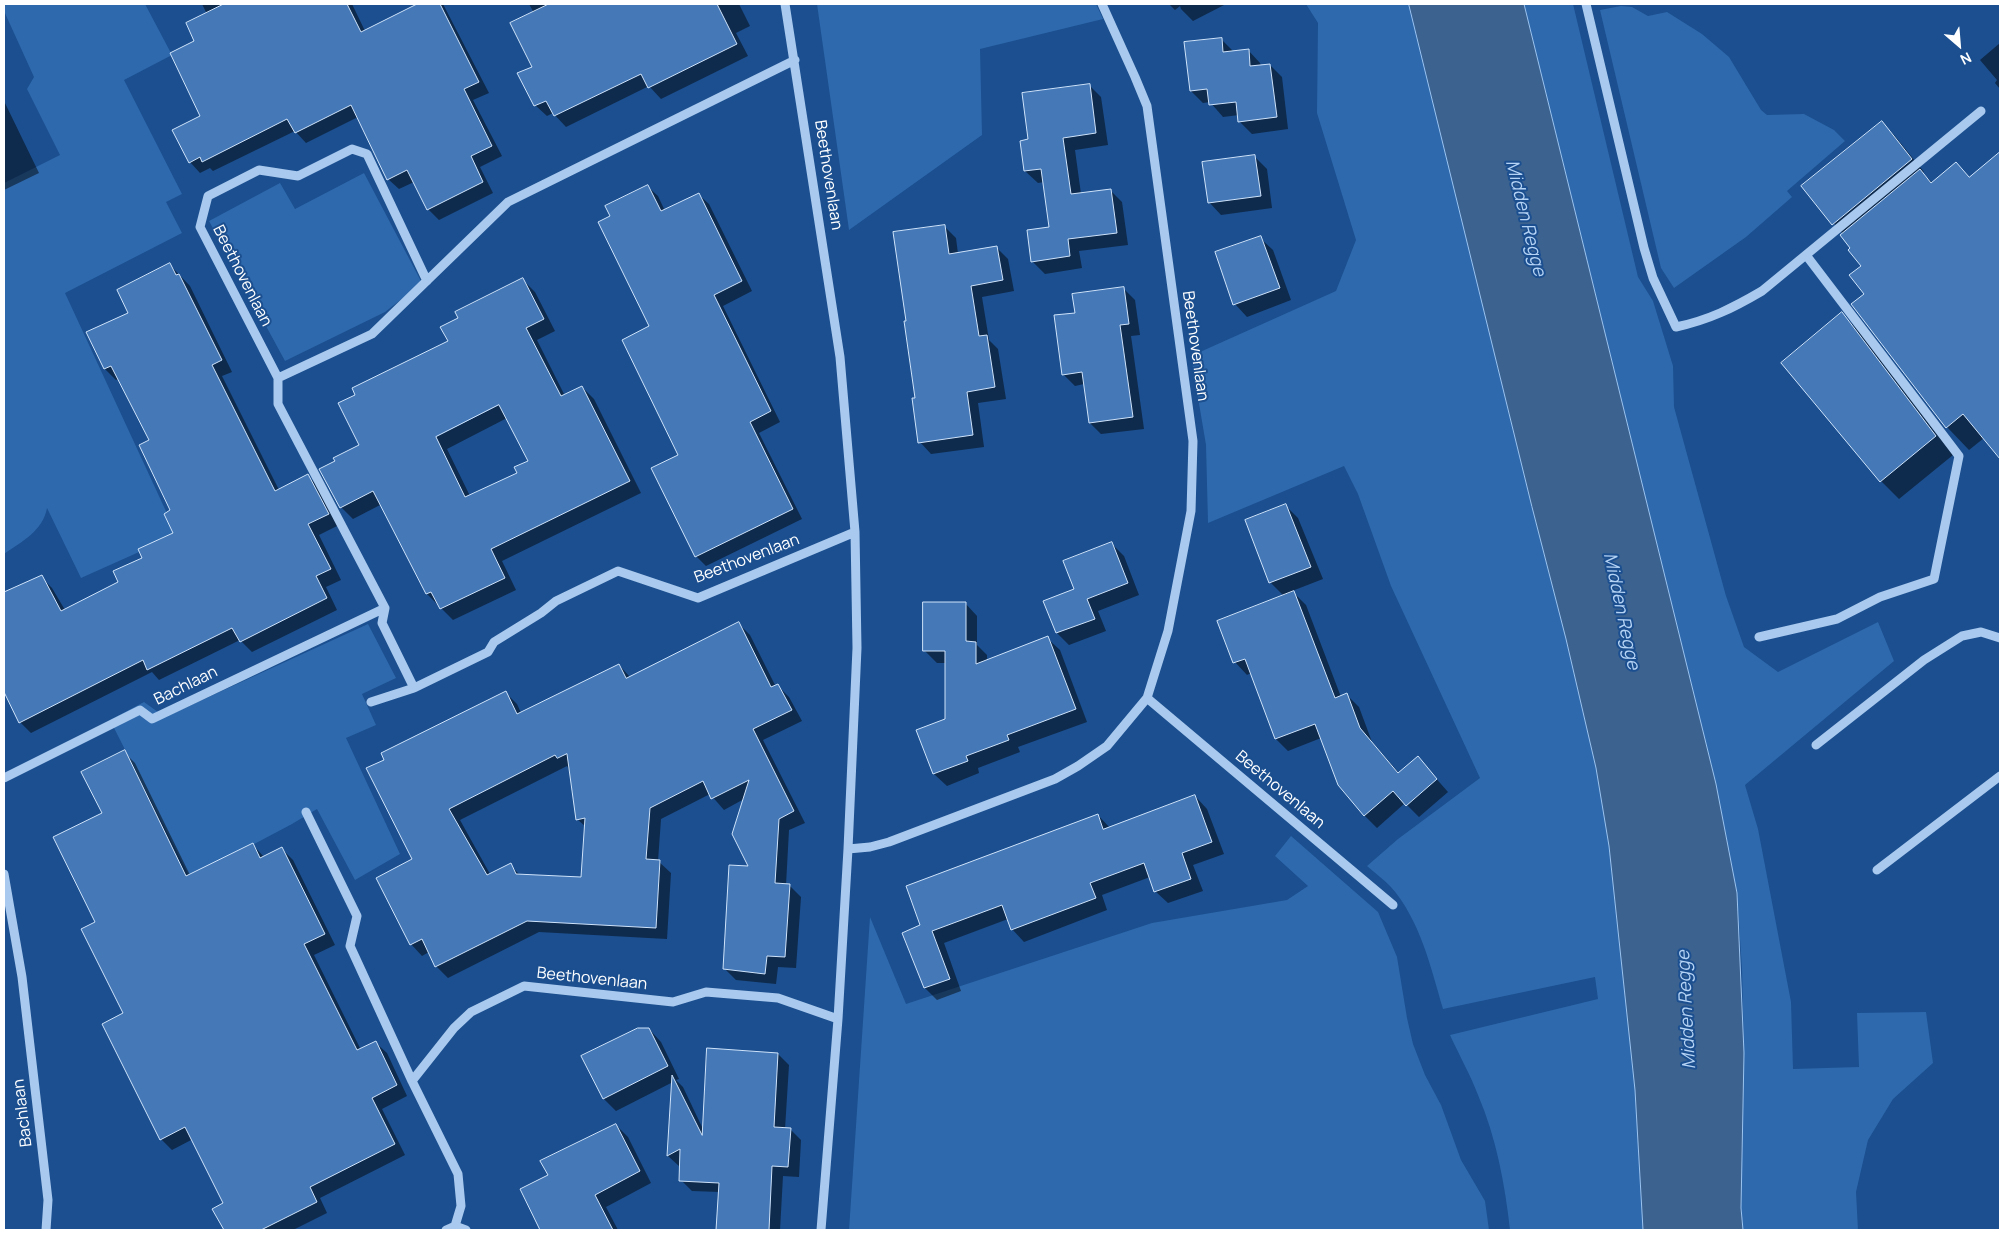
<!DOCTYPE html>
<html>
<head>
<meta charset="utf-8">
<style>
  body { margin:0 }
  #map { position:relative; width:2004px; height:1234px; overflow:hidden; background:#1b4f8f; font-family:Manrope,sans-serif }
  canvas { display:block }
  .frame { position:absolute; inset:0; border:5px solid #fff; pointer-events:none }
  .north { position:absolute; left:1934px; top:20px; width:50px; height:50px; -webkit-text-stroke:4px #1b4f8f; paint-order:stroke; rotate:153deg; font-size:14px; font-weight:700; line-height:20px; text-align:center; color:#fff }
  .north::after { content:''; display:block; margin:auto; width:18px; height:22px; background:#fff; clip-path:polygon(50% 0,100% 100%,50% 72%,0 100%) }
</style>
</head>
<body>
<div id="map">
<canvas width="2004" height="1234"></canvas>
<div class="frame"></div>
<div class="north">N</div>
</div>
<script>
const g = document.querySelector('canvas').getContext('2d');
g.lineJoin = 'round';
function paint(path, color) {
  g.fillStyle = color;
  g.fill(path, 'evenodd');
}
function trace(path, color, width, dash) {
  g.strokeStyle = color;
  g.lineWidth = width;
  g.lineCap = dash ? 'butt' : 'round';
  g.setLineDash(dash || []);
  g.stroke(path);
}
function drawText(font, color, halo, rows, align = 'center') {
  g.font = font + ' Manrope,sans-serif';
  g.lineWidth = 4;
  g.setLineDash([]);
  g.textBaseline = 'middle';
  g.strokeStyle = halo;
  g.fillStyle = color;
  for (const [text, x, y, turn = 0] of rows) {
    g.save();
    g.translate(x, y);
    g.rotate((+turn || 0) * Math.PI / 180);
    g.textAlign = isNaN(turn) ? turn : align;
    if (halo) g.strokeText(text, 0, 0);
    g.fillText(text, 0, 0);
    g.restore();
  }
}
paint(new Path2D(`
  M4,4h141l27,51 -48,25 58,114 -16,8 16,31 -117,60 112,242 -96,43 -34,-70c-4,23 -26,34 -43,46v-371l56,-28 -33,-66 7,-12 -30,-66z
  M817,4h279l7,15 -123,30 2,86 -133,95z
  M1306,4h103l123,503 34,132 30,129 13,78 26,244 8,140h-133c-5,-46 -14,-93 -32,-135 -8,-21 -19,-40 -28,-60l148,-36 -3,-22 -152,32c-12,-41 -23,-90 -53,-123 -7,-7 -16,-14 -23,-20l31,-27 82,-61 -89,-192 -33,-92 -14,-28 -136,57 -2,-78 -15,-89 145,-65 20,-51 -39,-127 1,-90z
  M1524,4h49l65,273 15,24 20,65 1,41 52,189 18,51 34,25 100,-50 16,39 -149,124 13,44 33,173 2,67 66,-2 -2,-54 69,-1 7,51 -40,36 -25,41 -12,52 2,38h-115l-2,-22 3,-155 -2,-84 -5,-76 -21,-109z
  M1621,6l11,1 16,9 19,-4 35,22 27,23 32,53 6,5 37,-1 30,16 11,11 -58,50 5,6 -46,40 -72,51 -13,-20 -61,-258z
  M364,173l58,110 -37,29 -100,49 -76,-140 71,-38 15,26z
  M368,624l28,54 -34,16 14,31 -30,13 54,116 -45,26 -38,-71 -25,15 -102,54 -80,-158 34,-18 21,15z
  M1291,836l87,76 19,45 10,61 6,26 12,31 16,30 20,55 24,41 4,29h-640l21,-313 36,87 246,-81 135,-23 21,-14 -33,-30z`), '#2e69ad');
const water = new Path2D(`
  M1409,4h115l192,780 21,109 7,160 -3,155 2,22h-100l-8,-140 -26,-244 -13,-78 -30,-129 -34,-132z`);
paint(water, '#3c6290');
trace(water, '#9cc4f0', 1);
paint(new Path2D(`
  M202,4h39l5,10 18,-10h88l13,27 54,-27h24l46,89 -16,7 29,56 -22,11 13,26 -54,27 -11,-11 -14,-27 -15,7 -11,-10 -30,-62 -52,26 -11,-12 -82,40 -3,-3 -10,5 -10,-11 12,-45 -7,-75 12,-28z
  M529,4h123l6,12 24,-12h57l11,22 -14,7 12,23 -87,43 -12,-13 -83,41 -13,-14 -6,3 -12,-11 -1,-92z
  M1169,4h57l-33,17 -12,-12 -1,-3 -5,4z
  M1221,39l13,13 14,-2 12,13 1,3 9,-1 12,12 6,52 -36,5 -12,-12 -1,-7 -16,2 -13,-15 -7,1 -12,-12z
  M2000,43v46l-5,-6 2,-3 -17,-20z
  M1089,85l12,12 7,48 -33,5 6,44 29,-4 12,12 6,43 -49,6 3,17 -37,6 -13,-13 18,-33 -6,-46 -6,1 -13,-12 4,-31z
  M4,101l35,72 -35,17z
  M1881,123l13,12 30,37 -2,1 11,10 23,-19 14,14 30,-25v303l-16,-18 -15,12 -22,-23 -81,-133 -3,-28 -11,-18 -9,-14 -40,-47z
  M1255,157l12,12 5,39 -51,7 -12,-13z
  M647,186l11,10 7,15 33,-17 11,10 43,87 -29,15 57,116 -21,11 43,86 -96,47 -10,-10 -16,-101 -29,-129 -39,-109z
  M944,226l12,12 2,16 39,-6 11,11 6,32 -32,6 7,43 9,9 8,50 -28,4 6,44 -53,7 -11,-12 -4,-43z
  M1260,238l13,12 18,50 -44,17 -12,-13z
  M170,265l20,21 42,86 -10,4 57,114 29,-14 11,11 20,38 -20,10 22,45 -15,7 11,23 -85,42 -12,-12 -81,40 -7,-8 -121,61 -11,-11 -16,-33v-85l37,-27 11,11 13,22 55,-28 24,-24 31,-25 -3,-22 -21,-70 -32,-62 -3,1 -11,-11 -18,-36 43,-20z
  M523,280l12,12 20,39 -18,9 28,56 17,-9 12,12 47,94 -139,68 14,29 -63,30 -26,-26 -45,-90 -29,15 -12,-12 -5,-45 24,-16 89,-105zM507,418l22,44 -10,11 -49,23 -23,-47z
  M1123,288l12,12 5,35 -9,1 13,93 -43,5 -11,-11 -6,-39 -9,2 -12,-12 13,-60z
  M1842,314l18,18 93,123 -54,44 -18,-18 -98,-118z
  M1286,506l12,12 25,61 -31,12 14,14 35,92 6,-2 12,12 13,35 27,31 19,-15 30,34 -29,25 -14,-14 -28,25 -13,-13 -43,-77 -33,13 -12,-12 -25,-66 -4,2 -12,-13 49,-66 -14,-14z
  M1112,544l12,12 15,39 -41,16 8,20 -37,14 -12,-12 19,-43z
  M965,603l12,13v29l10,10v6l60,-23 13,12 27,72 -69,25 2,5 -42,16 1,5 -32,13 -13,-12 -16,-43 28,-11v-57h-9l-12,-12z
  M739,624l11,11 26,52 2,-1 11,11 13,24 -39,19 42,83 -16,7 -3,55 4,1 11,11 -5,71 -18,-1 -2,17 -40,-4 -11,-11 26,-101 -7,-69 -20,11 -14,-16 -49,25 -3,42 13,12 -4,66 -128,-7 -91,46 -12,-12 -7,-14 -7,4 -11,-12 3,-84 -29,-100 121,-67 11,11 4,9 98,-48 11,12zM567,766l2,3 8,50 9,8 -4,51 -62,-3 -10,-10 -20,9 -30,-54z
  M124,752l11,11 55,112 63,-30 11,12 18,-8 11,11 42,85 -21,10 47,95 15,-7 11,10 20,43 -25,13 23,46 -85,43 7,15 -34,17h-68l-11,-21 11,-5 -32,-65 -21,11 -11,-11 -64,-217 6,-109z
  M1195,796l12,13 17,45 -31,11 10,26 -35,12 -13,-12 -5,-14 -48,18 5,15 -83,32 -12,-13 -4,-10 -64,24 17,48 -24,9 -12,-12 -3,-62 176,-111 12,13z
  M649,1029l12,13 18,37 -3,1 7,7 20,42 75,-75 11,11 -4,64h5l11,11 -2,37 -16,-1 -3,54h-62l2,-38 -28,-1 -11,-11v-15l-2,1 -11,-10 5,-74 -57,29 -12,-12 -21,-42z
  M616,1125l12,12 23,46 -45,24 12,23h-76l-21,-41 28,-13z`), '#0007');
const building = new Path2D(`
  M224,4h123l14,28 56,-28h23l39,78 -15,7 28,57 -21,10 12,26 -56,28 -20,-40 -20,10 -36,-75 -56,28 -8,-14 -85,43 -2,-5 -11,6 -17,-33 28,-14 -30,-63 24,-12 -8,-18z
  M549,4h168l20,40 -89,44 -7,-14 -87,42 -8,-15 -12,5 -17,-33 15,-6 -22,-44z
  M1222,38l1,14 26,-3 1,17 20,-2 7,53 -39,5 -2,-20 -27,3 -2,-16 -17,2 -6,-49z
  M1090,84l6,49 -33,5 8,56 40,-5 6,44 -49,6 2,17 -39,6 -4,-32 22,-3 -8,-58 -17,2 -4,-30 8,-2 -6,-46z
  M1882,121l30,38 -80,66 -31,-39z
  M2000,152v307l-37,-45 -17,14 -95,-124 13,-10 -15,-19 12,-9 -13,-16 2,-2 -10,-13 80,-66 11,14 25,-21 13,15z
  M1255,155l6,41 -53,7 -6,-41z
  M648,185l13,26 38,-18 43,88 -28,14 57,116 -21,11 43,87 -98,48 -44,-89 27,-13 -56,-115 27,-14 -51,-104 12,-6 -5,-10z
  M945,225l4,29 48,-8 6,34 -32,6 8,50 8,-1 8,52 -28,5 6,43 -55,8 -6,-45h3l-11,-77h2l-13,-89z
  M1261,236l19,52 -47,17 -18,-53z
  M170,263l6,12 3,-1 43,86 -10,5 63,126 33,-17 21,40 -21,10 23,45 -15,7 11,22 -87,44 -8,-14 -85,42 -4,-10 -124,63 -15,-31v-100l38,-17 19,36 57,-29 -5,-11 29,-13 -4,-9 35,-16 -9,-19 6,-4 -31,-65 10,-5 -38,-74 -7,3 -18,-37 42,-19 -11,-23z
  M523,278l21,41 -18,9 35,68 21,-10 48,95 -139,68 14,29 -65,31 -9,-17 -5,2 -53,-103 -33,17 -21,-39 16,-8 -2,-3 26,-13 -21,-42 17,-8 -3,-7 96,-47 -8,-14 18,-9 -3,-6zM499,405l29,56 -14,6 3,6 -52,24 -29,-60z
  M1124,287l5,37 -9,1 13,92 -44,6 -7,-51 -20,3 -8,-60 21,-2 -3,-19z
  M1842,312l94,124 -56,46 -99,-119z
  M1286,504l25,63 -42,16 -24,-63z
  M1112,542l16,41 -41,16 8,20 -39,14 -13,-32 31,-12 -11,-28z
  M1294,591l41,107 12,-5 13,35 38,45 20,-17 19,23 -31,27 -13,-15 -29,25 -26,-31 -23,-61 -40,15 -30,-80 -12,4 -16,-42z
  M923,602h43v39l10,1v22l72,-28 28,73 -69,26 2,5 -43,16 2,5 -35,13 -17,-44 29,-11v-68h-22z
  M739,622l32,65 7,-3 14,26 -39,19 41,82 -15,8 -4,64 15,1 -5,73 -18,-1 -2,18 -42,-5 6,-104 19,1 -16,-32 17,-54 -38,19 -8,-18 -53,27 -4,51 14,1 -4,68 -129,-7 -92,46 -13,-28 -12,6 -34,-67 36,-19 -46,-91 18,-8 -3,-7 125,-62 11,23 102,-50 7,14zM567,754l9,66 9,-2 -4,59 -65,-3 -5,-11 -24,12 -38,-66 106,-54 2,3z
  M125,750l61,126 67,-33 7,15 22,-11 43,87 -21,10 53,106 19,-9 21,44 -25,13 23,46 -85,43 7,15 -56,28h-37l-12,-21 11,-6 -38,-76 -25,13 -58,-116 21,-11 -42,-84 14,-7 -42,-85 49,-24 -21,-41z
  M1195,795l17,47 -30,11 9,26 -37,13 -10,-29 -54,20 6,15 -85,32 -9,-25 -70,26 18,48 -26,9 -22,-55 18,-8 -14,-39 192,-72 5,15z
  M638,1028h11l19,38 -65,33 -22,-43z
  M707,1048l71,5 -4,74 17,1 -3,39 -16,-1 -3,64h-53l3,-47 -40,-2 1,-32 -13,7 5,-81 30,60z
  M616,1124l24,47 -45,24 18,35h-73l-20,-41 28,-14 -8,-14z`);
paint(building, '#4478b7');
trace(building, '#cfe3fa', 1);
trace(new Path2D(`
  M785,4l55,353 15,175 2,116 -9,201 -10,170 -17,211
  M1586,4l58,244 9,30 23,49c33,-7 57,-19 86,-36l219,-180
  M278,378l94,-44 136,-132 287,-142
  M1759,637l78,-18 43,-22 54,-18 25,-123 -153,-201
  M414,688l-32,-65 3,-15 -107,-204v-26l-78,-151 8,-31 51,-26 39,6 54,-27 15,5 60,127
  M1147,698l246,207
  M371,702l43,-14 74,-36 6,-10 47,-29 15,-12 62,-30 80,27 157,-66
  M1816,745l108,-85 38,-24 19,-4 19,6
  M4,778l136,-68 12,9 233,-111
  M306,812l51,104 -7,30 62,135
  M848,849l22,-2 19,-5 166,-63 23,-13 29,-20 40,-48 21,-67 23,-120 2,-70 -46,-335 -12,-29 -33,-73
  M1877,870l123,-94
  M4,874l18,103 26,223 -2,30
  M455,1226l6,-20 -3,-32 -46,-93 42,-53 17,-16 53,-26 149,16 33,-10 72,6 60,21
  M446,1230l9,-4 11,4`), '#a9c9ee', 9);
drawText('16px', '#fff', '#1b4f8f', [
  ["Beethovenlaan",828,175,81],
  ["Beethovenlaan",242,276,63],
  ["Beethovenlaan",1195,346,82],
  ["Beethovenlaan",747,559,-21],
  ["Bachlaan",186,686,-26],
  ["Beethovenlaan",1280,790,40],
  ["Beethovenlaan",592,979,6],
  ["Bachlaan",23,1113,-97]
]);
drawText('italic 18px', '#b5d3f5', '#1b4f8f', [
  ["Midden Regge",1525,218,76],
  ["Midden Regge",1621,611,78],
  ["Midden Regge",1687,1010,-93]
]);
</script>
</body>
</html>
